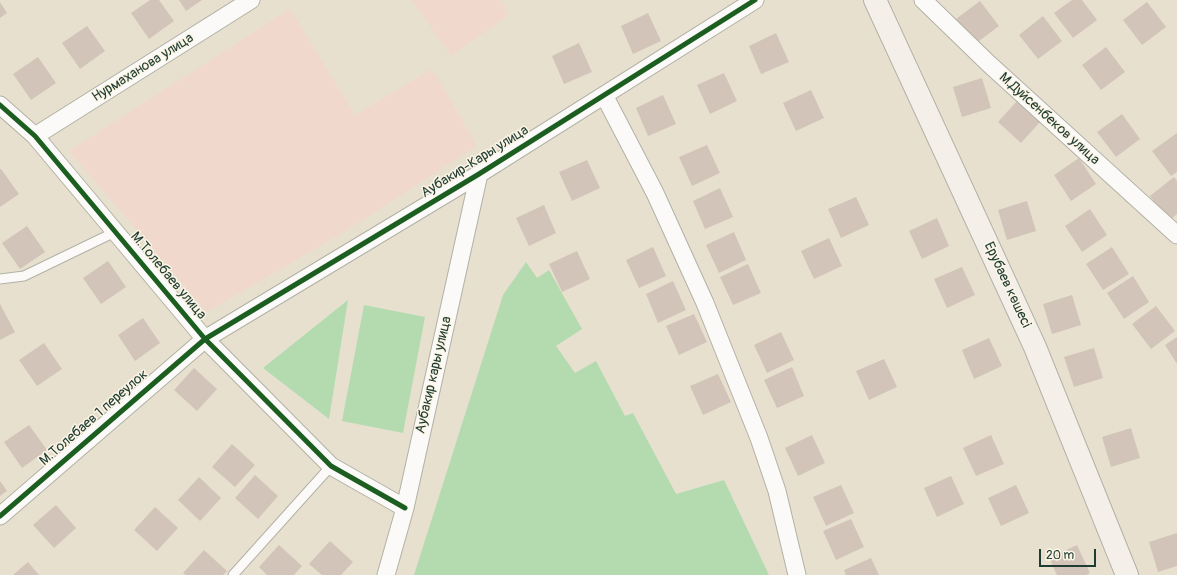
<!DOCTYPE html>
<html>
<head>
<meta charset="utf-8">
<style>
  body { margin:0 }
  #map { position:relative; width:1177px; height:575px; overflow:hidden; background:#e7e0cf; font-family:Pangolin,sans-serif }
  canvas { display:block }
  .scale { position:absolute; left:1039px; top:549px; width:57px; height:18px; box-sizing:border-box; border:2px solid #1f3d34; border-top:0; padding-left:5px; font-size:12px; line-height:14px; white-space:nowrap; color:#1f3d34; -webkit-text-stroke:3px #fcf5e5; paint-order:stroke }
</style>
</head>
<body>
<div id="map">
<canvas width="1177" height="575"></canvas>
<div class="scale">20 m</div>
</div>
<script>
const g = document.querySelector('canvas').getContext('2d');
g.lineJoin = 'round';
function paint(path, color) {
  g.fillStyle = color;
  g.fill(path, 'evenodd');
}
function trace(path, color, width, dash) {
  g.strokeStyle = color;
  g.lineWidth = width;
  g.lineCap = dash ? 'butt' : 'round';
  g.setLineDash(dash || []);
  g.stroke(path);
}
function drawText(font, color, halo, rows, align = 'center') {
  g.font = font + ' Pangolin,sans-serif';
  g.lineWidth = 3;
  g.setLineDash([]);
  g.textBaseline = 'middle';
  g.strokeStyle = halo;
  g.fillStyle = color;
  for (const [text, x, y, turn = 0] of rows) {
    g.save();
    g.translate(x, y);
    g.rotate((+turn || 0) * Math.PI / 180);
    g.textAlign = isNaN(turn) ? turn : align;
    if (halo) g.strokeText(text, 0, 0);
    g.fillText(text, 0, 0);
    g.restore();
  }
}
paint(new Path2D(`
  M412,0h89l8,15 -58,41z
  M290,9l65,106 77,-46 45,77 -138,89 -132,77 -138,-161z`), '#f0d8cc');
paint(new Path2D(`
  M526,262l11,16 12,-8 33,59 -26,17 19,27 21,-12 29,55 8,-3 43,81 48,-14 45,95h-355l89,-280z
  M348,300l-19,119 -66,-51z
  M364,305l61,12 -22,116 -61,-12z`), '#b3dbaf');
paint(new Path2D(`
  M150,0h9l15,21 -25,18 -18,-26z
  M179,0h23l-16,11z
  M1072,0h10l15,20 -24,18 -19,-25z
  M980,1l19,25 -24,18 -19,-25z
  M0,2l7,11 -7,5z
  M1147,2l19,25 -24,18 -19,-25z
  M648,13l13,28 -28,13 -12,-28z
  M1043,16l19,25 -24,18 -19,-24z
  M87,26l18,25 -25,18 -18,-26z
  M776,33l13,29 -28,12 -12,-28z
  M579,43l13,29 -28,12 -12,-28z
  M1106,47l19,25 -24,18 -19,-25z
  M38,57l18,26 -25,17 -18,-26z
  M724,73l13,28 -27,13 -13,-29z
  M982,78l9,30 -29,9 -9,-30z
  M811,90l13,28 -28,13 -13,-28z
  M663,95l13,29 -28,12 -12,-28z
  M1017,101l23,21 -19,21 -23,-21z
  M1122,114l18,25 -24,18 -19,-25z
  M1177,133v39l-6,4 -19,-25z
  M707,145l13,28 -28,13 -13,-29z
  M1079,158l17,26 -25,17 -17,-26z
  M587,160l13,28 -28,13 -13,-29z
  M0,169h1l18,25 -19,13z
  M1174,177l3,4v33l-8,7 -19,-25z
  M720,188l13,29 -28,12 -12,-28z
  M856,197l13,28 -28,13 -13,-29z
  M1027,201l9,30 -29,9 -9,-30z
  M544,205l12,28 -27,13 -13,-28z
  M1090,209l17,26 -25,17 -17,-26z
  M937,218l12,28 -27,13 -13,-28z
  M27,226l18,26 -25,17 -18,-26z
  M734,232l12,28 -27,13 -13,-28z
  M829,238l13,28 -28,13 -13,-28z
  M653,247l13,29 -27,12 -13,-28z
  M1112,247l17,27 -26,16 -17,-26z
  M577,251l13,28 -28,13 -13,-28z
  M108,261l18,26 -25,17 -18,-26z
  M748,264l13,29 -28,12 -13,-28z
  M962,267l13,28 -28,13 -13,-29z
  M1133,276l16,26 -25,17 -17,-26z
  M673,281l13,29 -28,13 -12,-29z
  M1072,295l9,30 -29,9 -9,-30z
  M0,304l15,28 -15,8z
  M1156,306l19,25 -24,18 -19,-25z
  M694,314l13,28 -28,13 -13,-29z
  M143,318l17,25 -25,18 -17,-26z
  M781,332l13,28 -27,13 -13,-28z
  M1177,337v27l-12,-19z
  M989,338l13,28 -28,13 -12,-29z
  M44,343l18,26 -25,17 -18,-26z
  M1094,348l9,30 -29,9 -10,-30z
  M884,359l13,28 -28,13 -13,-29z
  M792,367l12,29 -27,12 -13,-28z
  M194,368l23,21 -20,22 -23,-21z
  M718,374l13,28 -28,13 -13,-29z
  M29,425l18,25 -25,18 -18,-26z
  M1131,428l9,30 -29,9 -9,-30z
  M812,435l13,28 -27,13 -13,-28z
  M991,435l13,29 -28,12 -13,-28z
  M232,444l23,21 -20,22 -23,-20z
  M255,475l23,21 -20,23 -23,-21z
  M951,476l13,28 -27,13 -13,-29z
  M199,477l22,21 -21,23 -22,-21z
  M0,481l7,10 -7,5z
  M841,485l13,28 -28,13 -13,-29z
  M1016,485l13,28 -28,13 -13,-28z
  M56,505l20,23 -22,20 -21,-23z
  M155,507l23,21 -21,23 -23,-21z
  M851,519l13,28 -28,13 -13,-29z
  M1177,533v33l-19,6 -9,-30z
  M330,541l23,21 -12,13h-19l-13,-11z
  M279,545l23,21 -8,9h-27l-8,-8z
  M1077,545l13,28 -4,2h-29l-8,-17z
  M204,550l23,21 -4,4h-37l-3,-2z
  M871,558l8,17h-33l-2,-5z
  M28,562l11,13h-26z`), '#d2c4b9');
const lane = new Path2D(`
  M0,279l24,-3 91,-44
  M233,575l98,-109`);
const street = new Path2D(`
  M923,0l65,63 189,172
  M604,95l51,98 50,110 54,135 18,53 20,84
  M0,105l35,31 170,203 126,127 74,42
  M35,136l216,-136
  M0,516l205,-177 274,-165 276,-174
  M386,575l19,-67 74,-334`);
const secondary = new Path2D(`
  M875,0l160,347 92,228`);
trace(lane, '#b2b1a5', 11);
trace(street, '#b2b1a5', 19);
trace(secondary, '#b2b1a5', 24);
trace(lane, '#fbfaf8', 9);
trace(street, '#fbfaf8', 17);
trace(secondary, '#f4f0e9', 22);
trace(new Path2D(`
  M0,105l35,31 170,203 126,127 74,42
  M0,516l205,-177 274,-165 276,-174`), '#1b5e20', 5);
drawText('14px', '#1f3d34', '#fcf5e5', [
  ["Нурмаханова улица",143,68,-32],
  ["М.Дуйсенбеков улица",1049,119,42],
  ["Аубакир-Кары улица",475,162,-32],
  ["М.Толебаев улица",168,276,50],
  ["Ерубаев көшесі",1007,285,65],
  ["Аубакир кары улица",434,375,-77],
  ["М.Толебаев 1 переулок",94,418,-41]
]);
</script>
</body>
</html>
